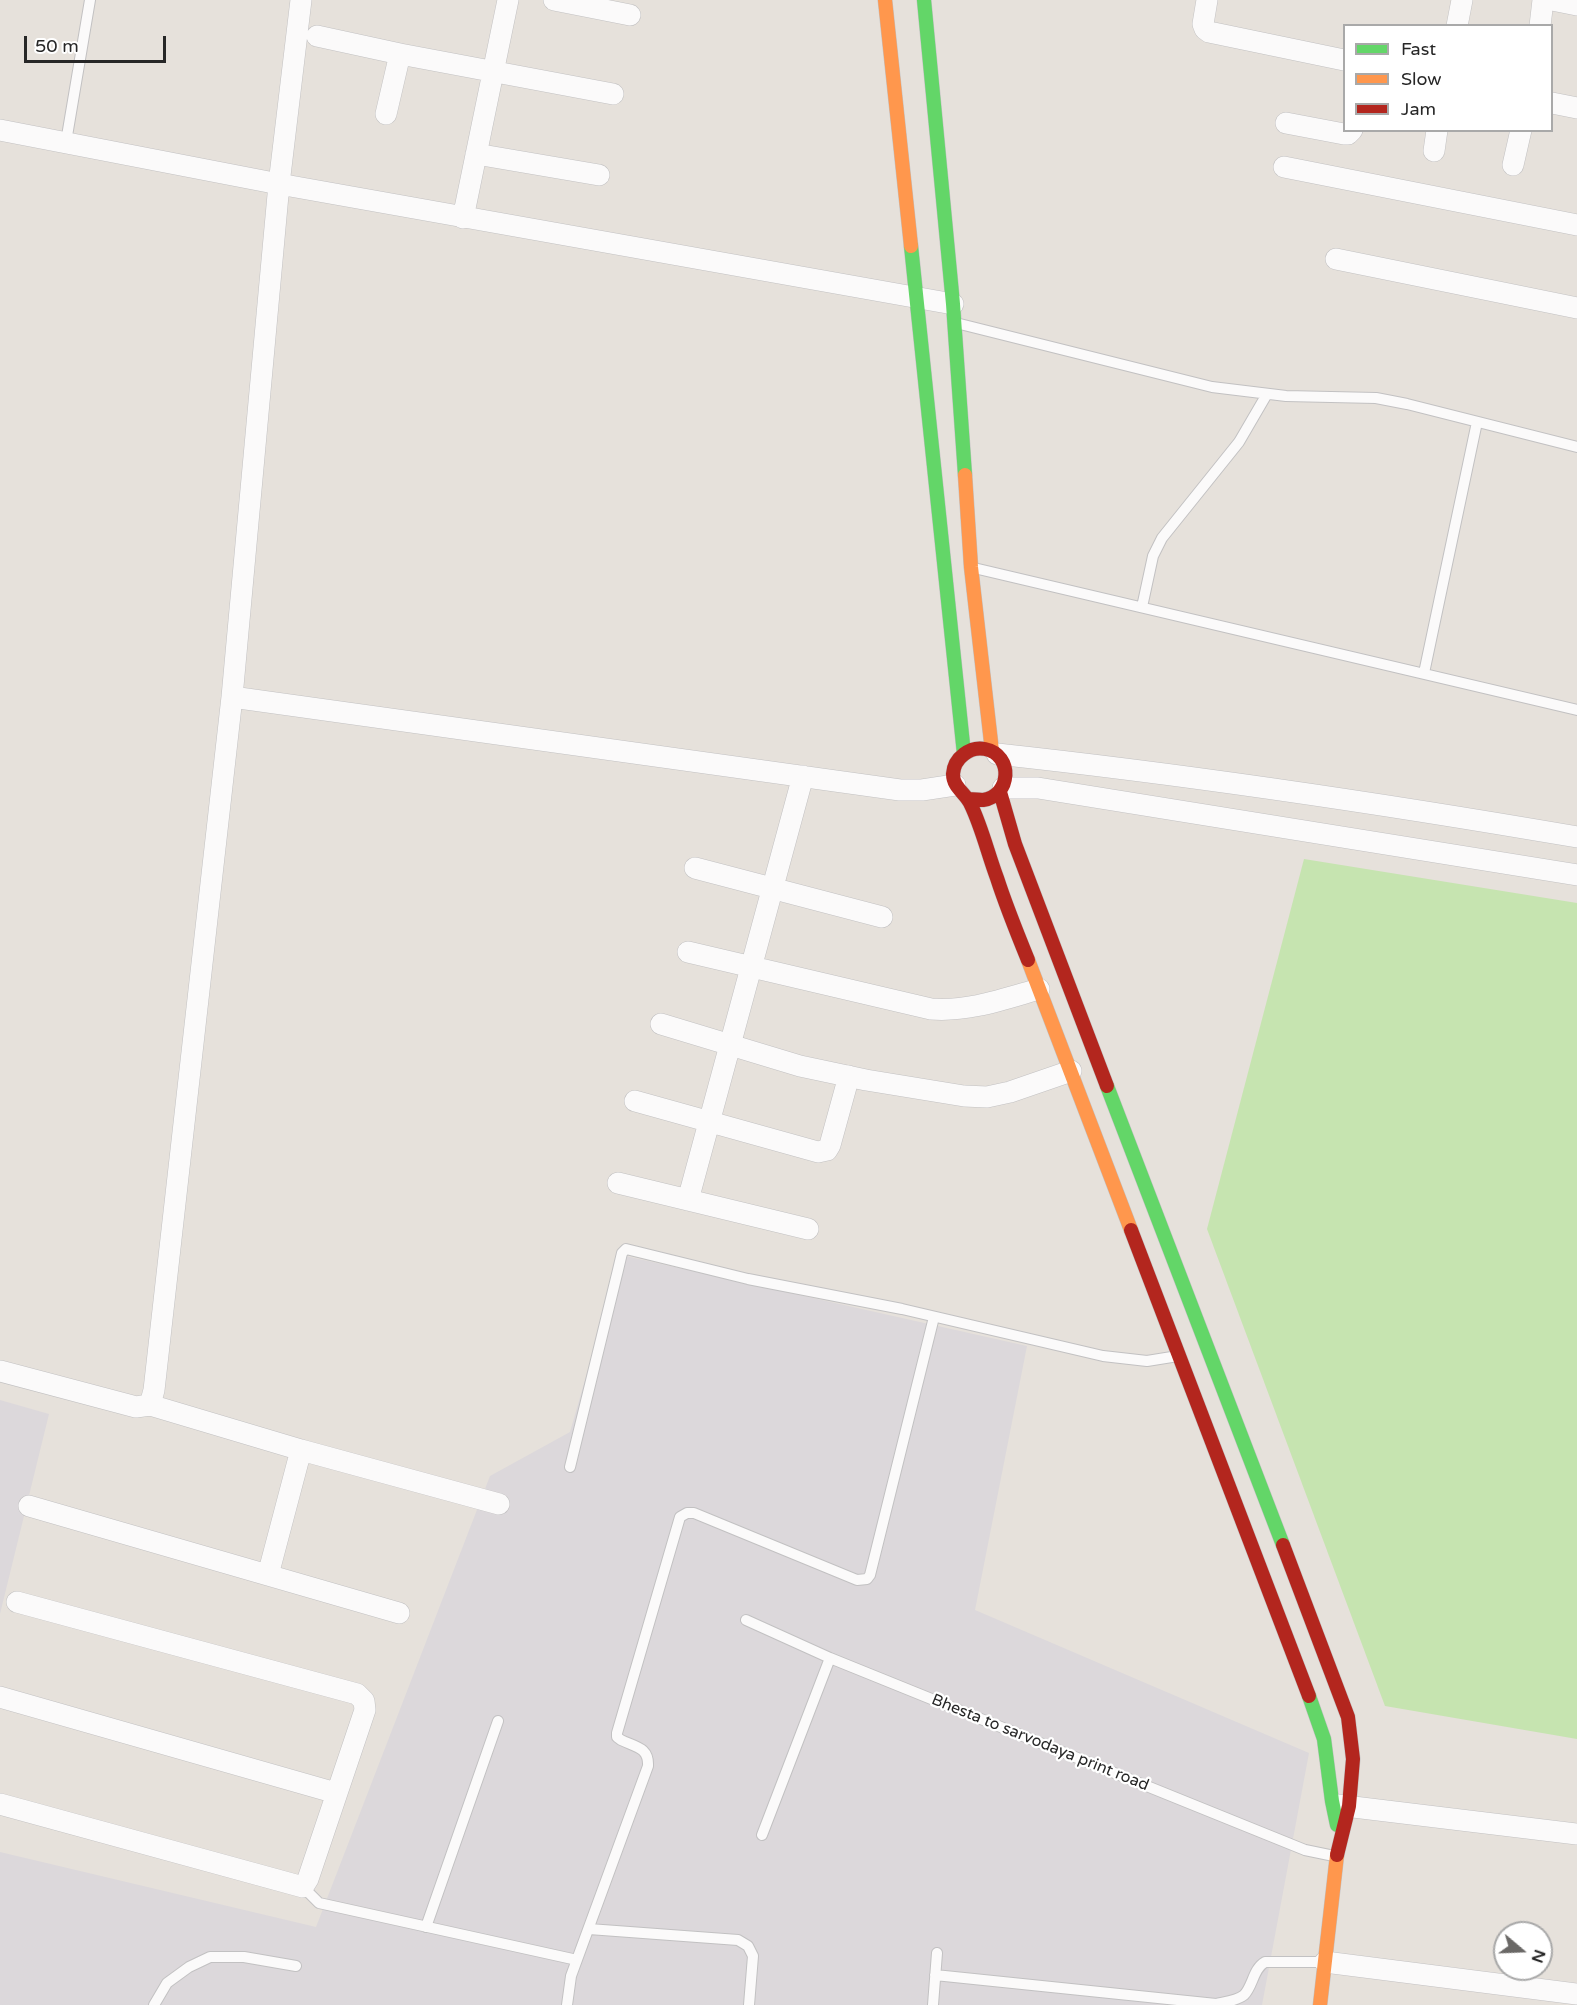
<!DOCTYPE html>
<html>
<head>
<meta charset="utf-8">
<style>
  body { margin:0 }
  #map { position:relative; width:1577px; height:2005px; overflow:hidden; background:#e6e1db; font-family:"Varela Round",sans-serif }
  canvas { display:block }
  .legend { position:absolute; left:1343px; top:24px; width:210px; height:108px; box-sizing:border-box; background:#fff; border:2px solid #a9a9a9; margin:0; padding:8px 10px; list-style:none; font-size:18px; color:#272727 }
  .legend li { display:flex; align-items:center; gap:12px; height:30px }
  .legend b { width:30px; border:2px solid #a9a9a9 }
  .north { position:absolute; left:1493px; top:1921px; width:60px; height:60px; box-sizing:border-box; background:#fff; border:2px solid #a9a9a9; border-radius:50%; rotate:109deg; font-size:16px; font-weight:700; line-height:24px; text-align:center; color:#272727 }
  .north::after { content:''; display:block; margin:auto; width:21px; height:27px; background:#6a6866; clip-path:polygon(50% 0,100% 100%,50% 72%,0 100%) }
  .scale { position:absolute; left:24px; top:36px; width:142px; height:27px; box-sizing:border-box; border:3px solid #272727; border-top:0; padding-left:8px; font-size:18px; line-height:21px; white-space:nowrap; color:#272727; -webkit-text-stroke:4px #fff; paint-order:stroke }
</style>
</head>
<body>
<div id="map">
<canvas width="1577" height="2005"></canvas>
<ul class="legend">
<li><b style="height:8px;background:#63d668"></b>Fast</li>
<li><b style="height:8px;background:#ff974d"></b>Slow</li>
<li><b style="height:8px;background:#b3261e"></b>Jam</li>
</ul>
<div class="north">N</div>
<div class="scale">50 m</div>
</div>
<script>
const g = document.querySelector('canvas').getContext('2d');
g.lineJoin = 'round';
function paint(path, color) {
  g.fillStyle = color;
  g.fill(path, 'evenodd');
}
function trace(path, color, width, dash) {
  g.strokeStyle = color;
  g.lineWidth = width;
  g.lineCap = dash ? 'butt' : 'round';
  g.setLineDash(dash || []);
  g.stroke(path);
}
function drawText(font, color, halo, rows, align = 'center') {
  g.font = font + ' "Varela Round",sans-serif';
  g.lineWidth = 4.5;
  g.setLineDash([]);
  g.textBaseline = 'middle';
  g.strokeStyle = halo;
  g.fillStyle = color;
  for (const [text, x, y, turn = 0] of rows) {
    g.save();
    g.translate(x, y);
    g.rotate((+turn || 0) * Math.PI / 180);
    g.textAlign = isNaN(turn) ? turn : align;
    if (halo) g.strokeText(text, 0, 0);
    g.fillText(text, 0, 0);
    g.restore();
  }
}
paint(new Path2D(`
  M621,1255l406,91 -52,264 334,143 -47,252h-1262v-153l316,75 174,-451 80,-44z
  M0,1400l49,14 -49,200z`), '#dcd8db');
paint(new Path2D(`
  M1304,859l273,44v836l-192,-33 -178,-477z`), '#c6e4b0');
const lane = new Path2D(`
  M66,142l24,-142
  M956,323l256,64 74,9 90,2 31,6 170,43
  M974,568l603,142
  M1142,607l11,-51 9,-18 77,-96 28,-48
  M1424,673l53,-251
  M570,1467l48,-197 4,-17 4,-4 122,30 154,30 201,47 44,5 31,-5
  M746,1620l84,38 475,192 29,6
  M762,1835l68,-177
  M303,1887l16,16 258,57
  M426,1927l72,-206
  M589,1929l149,11 10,6 5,10 -4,49
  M935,1975l281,29c8,-2 21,-3 28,-9 9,-9 9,-26 21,-33h57
  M154,2005l13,-22 22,-16 21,-10h34l52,9
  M567,2005l4,-29 77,-210c1,-19 -13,-19 -27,-26l-4,-3v-4l63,-216 7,-4h7l163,67 10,-1 3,-4 64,-258
  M933,2005l4,-52`);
const street = new Path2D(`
  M554,0l76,15
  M1207,0l-4,24 2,5 4,3 135,28
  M1552,0l25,5
  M1457,26l5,-26
  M1540,26l3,-26
  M317,36l83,18 213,40
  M1552,103l25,5
  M386,114l14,-60
  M1286,123l58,11h4l4,-4
  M0,130l279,54 22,-184
  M1434,151l3,-21
  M476,154l123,21
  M1513,165l8,-35
  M1284,167l293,58
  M463,218l45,-218
  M1336,259l241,49
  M232,697l47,-513 674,120
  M997,754c194,21 388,50 580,83
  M1003,788h35l539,87
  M695,868l187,49
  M688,952l243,57c37,3 73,-10 108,-20
  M661,1024l139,42 66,14 98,16 23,1 23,-5 61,-21
  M635,1101l183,51 9,-2 3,-5 19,-69
  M618,1183l190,46
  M688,1200l115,-424
  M0,1371l136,36 14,-2 4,-15 78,-693 668,93h22l33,-5
  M150,1405l151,45 198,54
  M29,1506l370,107
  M268,1575l33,-125
  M0,1697l336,96
  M0,1804l303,83 5,-8 57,-169 -1,-9 -7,-7 -340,-92
  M1337,1805l240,29
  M1325,1962l252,32`);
const fast = new Path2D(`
  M924,0l29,304 12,171
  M911,246l53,508
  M1107,1086l176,459
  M1309,1696l15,43 8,62 5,24`);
const slow = new Path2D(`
  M885,0l26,246
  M965,475l6,92 21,184
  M1028,960l103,270
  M1320,2005l17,-150`);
const jam = new Path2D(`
  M1000,792l15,52 92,242
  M969,799c4,0 10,1 14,1 28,-4 31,-45 2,-51 -15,-3 -31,9 -32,25 0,14 13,19 18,31 11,23 17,49 26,73 9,28 20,55 31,82
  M1131,1230l178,466
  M1283,1545l65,172 5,42 -4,47 -12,49`);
trace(lane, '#c2c1c2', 12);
trace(street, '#c2c1c2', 22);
trace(fast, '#c2c1c2', 15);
trace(slow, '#c2c1c2', 15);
trace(jam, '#c2c1c2', 15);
trace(lane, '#fbfafa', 10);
trace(street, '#fbfafa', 21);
trace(fast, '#63d668', 14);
trace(slow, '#ff974d', 14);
trace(jam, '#b3261e', 14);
drawText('16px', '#272727', '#fff', [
  ["Bhesta to sarvodaya print road",1040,1743,22]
]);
</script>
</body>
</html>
